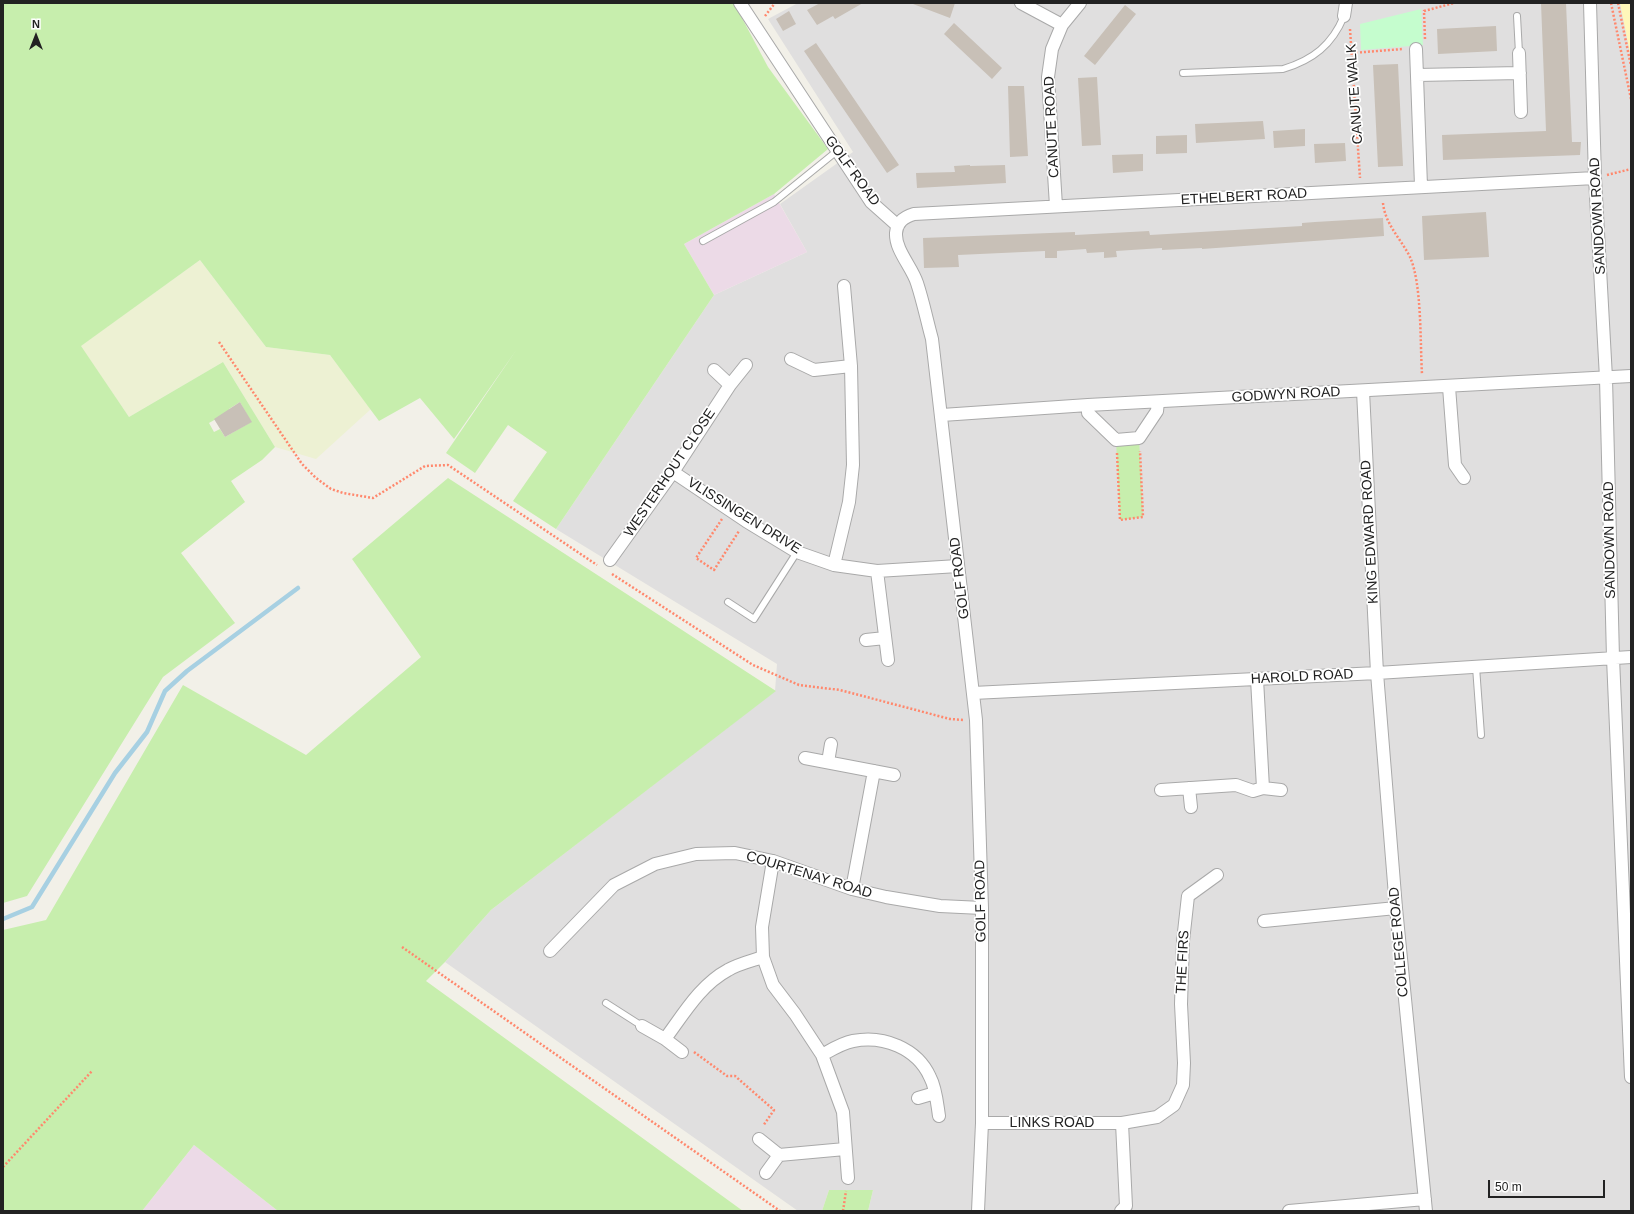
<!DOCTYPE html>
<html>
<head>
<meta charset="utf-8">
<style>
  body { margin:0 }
  #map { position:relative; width:1634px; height:1214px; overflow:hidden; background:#f2f0e8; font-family:Arial,sans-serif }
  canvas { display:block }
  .frame { position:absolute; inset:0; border:4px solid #222; pointer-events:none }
  .north { position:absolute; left:16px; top:16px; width:40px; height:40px; -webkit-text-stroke:3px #fff; paint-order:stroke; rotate:0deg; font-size:11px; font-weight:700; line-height:16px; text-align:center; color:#222 }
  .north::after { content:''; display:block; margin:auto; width:14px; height:18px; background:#222; clip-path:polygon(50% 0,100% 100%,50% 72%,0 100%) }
  .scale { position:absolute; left:1488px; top:1180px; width:117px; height:18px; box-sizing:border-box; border:2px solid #222; border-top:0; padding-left:5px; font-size:12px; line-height:14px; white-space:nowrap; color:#222; -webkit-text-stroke:3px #fff; paint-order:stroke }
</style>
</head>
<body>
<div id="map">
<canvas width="1634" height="1214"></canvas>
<div class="frame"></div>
<div class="north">N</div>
<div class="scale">50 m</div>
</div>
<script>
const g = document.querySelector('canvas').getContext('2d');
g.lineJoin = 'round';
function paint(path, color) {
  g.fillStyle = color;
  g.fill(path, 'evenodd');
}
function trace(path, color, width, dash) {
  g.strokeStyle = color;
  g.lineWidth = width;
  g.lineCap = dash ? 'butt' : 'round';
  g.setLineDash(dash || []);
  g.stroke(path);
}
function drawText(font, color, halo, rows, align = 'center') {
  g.font = font + ' Arial,sans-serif';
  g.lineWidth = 3.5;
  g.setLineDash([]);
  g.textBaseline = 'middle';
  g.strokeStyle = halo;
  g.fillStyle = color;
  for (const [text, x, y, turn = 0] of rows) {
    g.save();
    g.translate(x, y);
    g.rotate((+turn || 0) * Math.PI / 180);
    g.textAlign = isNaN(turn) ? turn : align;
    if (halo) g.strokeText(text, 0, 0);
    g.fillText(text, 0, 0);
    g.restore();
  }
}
paint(new Path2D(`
  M798,3h822l11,45v1163h-763l5,-21h-44l-7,21h-24l-353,-249 46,-52 284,-219 2,-27 -221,-135 158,-234 93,-43 -27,-48 73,-52 -85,-133z`), '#e0dfdf');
paint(new Path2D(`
  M774,194l33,58 -93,43 -30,-51z
  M194,1145l84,66h-136z`), '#ecdae7');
paint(new Path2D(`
  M200,260l66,87 64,8 41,54 -55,50 -41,-12 -52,-85 -94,55 -49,-71z`), '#edf1d3');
paint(new Path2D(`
  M3,3h731l34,64 60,82 -54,45 -90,50 30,51 -158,234 -43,-28 34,-49 -39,-27 -33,48 -29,-20 71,-104 -63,90 -34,-41 -41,23 -49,-66 -64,-8 -66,-87 -119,86 48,71 94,-55 52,85 -13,13 -31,21 14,21 -64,51 54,70 -72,54 -136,219 -24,7zM240,402l11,20 -26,15 -5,-8 -6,3 -5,-9 7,-4 16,-5 -3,-5z
  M1139,438l4,79 -23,3 -4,-80z
  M448,478l328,213 -285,219 -46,52 -19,19 317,230h-465l-84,-66 -52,66h-139v-281l43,-10 137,-235 123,70 115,-98 -69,-98z
  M829,1190h44l-5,21h-46z`), '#c7eead');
paint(new Path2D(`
  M1620,3h11v55z`), '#fff7ba');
paint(new Path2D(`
  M1421,9l2,36 -62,5 -1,-26z`), '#c5fdce');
trace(new Path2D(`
  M3,919l29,-12 83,-134 32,-41 18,-41 22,-20 111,-83`), '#a7d0e2', 4.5);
paint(new Path2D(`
  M820,3h43l-28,16 -2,-3 -16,9 -10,-15z
  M914,3h41l-5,15 -37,-14z
  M1541,3h25l6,139h9l-1,13 -137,5 -1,-25 104,-4z
  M1125,5l11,9 -41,51 -11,-9z
  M789,11l7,13 -13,7 -7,-12z
  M954,23l48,45 -10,11 -48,-45z
  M1496,26l1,25 -59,3 -1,-25z
  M816,43l83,122 -12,8 -83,-122z
  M1398,64l5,102 -25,1 -5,-102z
  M1097,77l4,68 -19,1 -4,-68z
  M1008,86h16l4,70 -18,1z
  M1263,121l2,18 -69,4 -1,-19z
  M1305,129v17l-31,2 -1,-17z
  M1187,135v18l-31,1v-18z
  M1345,143l1,18 -31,2 -1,-19z
  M1143,154v17l-30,2 -1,-18z
  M970,165v1l35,-1 1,18 -89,5 -1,-15 39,-1 -1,-6z
  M1486,212l3,45 -65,3 -2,-44z
  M1383,218l1,18 -182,13v-1l-40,2v-2l-46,3 1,6 -13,1v-6l-17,1 -1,-4 -29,2v7h-12v-7l-87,4 1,12 -35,1 -1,-30 152,-6v3l74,-4 1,4 152,-9v-3l13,-1z
  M240,402l12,20 -27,15 -11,-18z`), '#c8c0b7');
const lane = new Path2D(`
  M1517,16l2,37
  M1183,73l100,-4c30,-9 49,-24 61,-53
  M703,241l71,-39 63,-51
  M728,602l26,17 43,-67
  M1476,667l5,68
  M606,1003l36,23`);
const street = new Path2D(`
  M740,3l131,199 27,24
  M1021,3l41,22
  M1590,3l5,175 11,200 7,280 18,419
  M1344,16l2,-13
  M1416,49l5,137
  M1519,53l2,59
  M1417,75l103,-2
  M1056,206l-8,-129 4,-28 10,-24 18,-22
  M791,359l23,11 37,-4
  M714,370l16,15
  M1449,387l6,78 9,13
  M1363,391l14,282 19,235 30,303
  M1088,405v8l28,27 23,-2 18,-27 1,-9
  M942,415l146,-10 543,-29
  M673,472l73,49 51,31 37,13 43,6 81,-5
  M610,560l63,-88 57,-87 16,-20
  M834,565l15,-63 4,-37 -2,-99 -7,-80
  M877,571l11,89
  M866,640l19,-2
  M973,693l404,-20 254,-16
  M805,758l89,17
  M828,762l3,-18
  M1189,788l2,19
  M1263,788l18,2
  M1161,790l75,-5 17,6 10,-3 -6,-109
  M773,861l-11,66 1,30 10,28 22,29 27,41 21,57 5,66
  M852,889l22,-118
  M1264,921l132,-13
  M550,951l64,-66 41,-21 41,-10 39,-1 38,8 79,28 34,8 54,9 42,2
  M642,1026l23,13 17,13
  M665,1039c18,-24 35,-54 63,-69 10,-6 23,-9 35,-13
  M822,1055c9,-5 20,-12 31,-14 30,-6 64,7 77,36 6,11 7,26 9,39
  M918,1098l17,-5
  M982,1123h140l35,-6 17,-12 9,-20 1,-22 -3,-59 2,-63 5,-45 29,-21
  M759,1139l20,16
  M766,1173l13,-18 66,-6
  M978,1211l4,-88v-215l-6,-188 -44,-381c-5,-18 -9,-38 -15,-56 -5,-16 -22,-33 -21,-50 1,-11 8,-16 18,-19l681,-36
  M1121,1211l5,-5 -4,-83
  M1289,1211l136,-12`);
trace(lane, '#a9a9a9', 8);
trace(street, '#a9a9a9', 14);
trace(new Path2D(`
  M1611,3l20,96
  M1618,3l13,63
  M765,16l10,-13
  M1350,29l10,149
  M1425,39l-1,-28 30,-8
  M1352,53l51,-4
  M1607,175l24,-6
  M1383,203c2,21 18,36 27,54 12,27 10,85 12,117
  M219,342l83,122 14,14 15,11 12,4 30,5 52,-32 23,-1 149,100
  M1117,453l3,67 23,-3 -3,-66
  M722,519l-26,39 18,12 25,-39
  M612,574l141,91 46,20 41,5 110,29 14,1
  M402,947l378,264
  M694,1052l33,24h8l39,34 -11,16
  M3,1167l89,-96
  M843,1211l3,-20`), '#ff886d', 2.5, [2, 2]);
trace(lane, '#fff', 6);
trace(street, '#fff', 12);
drawText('14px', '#222', '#fff', [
  ["CANUTE WALK",1355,94,-94],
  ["CANUTE ROAD",1052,127,-93],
  ["GOLF ROAD",852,171,54],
  ["ETHELBERT ROAD",1244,197,-3],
  ["SANDOWN ROAD",1598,216,-93],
  ["GODWYN ROAD",1286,395,-3],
  ["WESTERHOUT CLOSE",670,473,-56],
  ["VLISSINGEN DRIVE",744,516,32],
  ["KING EDWARD ROAD",1370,532,-93],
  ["SANDOWN ROAD",1610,540,-91],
  ["GOLF ROAD",960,578,-97],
  ["HAROLD ROAD",1302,677,-3],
  ["COURTENAY ROAD",809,875,17],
  ["GOLF ROAD",981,901,-91],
  ["COLLEGE ROAD",1399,942,-95],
  ["THE FIRS",1183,962,-87],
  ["LINKS ROAD",1052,1123]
]);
</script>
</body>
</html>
